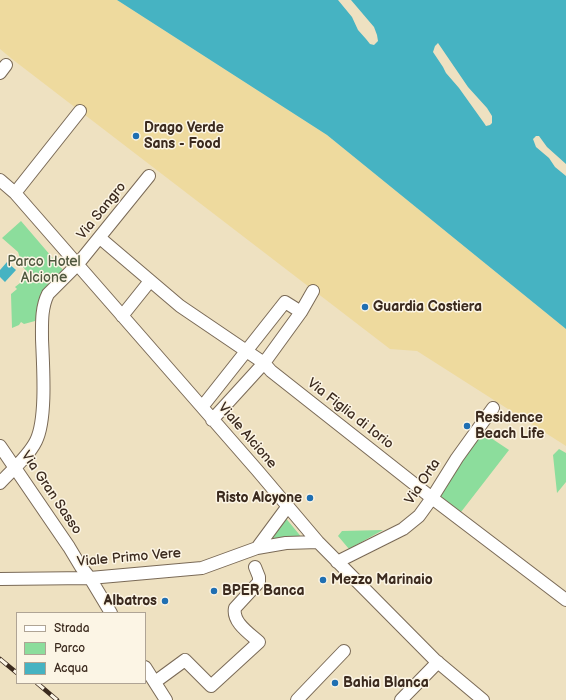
<!DOCTYPE html>
<html>
<head>
<meta charset="utf-8">
<style>
  body { margin:0 }
  #map { position:relative; width:566px; height:700px; overflow:hidden; background:#eee1c1; font-family:"Balsamiq Sans",sans-serif }
  canvas { display:block }
  .legend { position:absolute; left:16px; top:612px; width:130px; height:72px; box-sizing:border-box; background:#fcf5e5; border:1px solid #afa495; margin:0; padding:5px 7px; list-style:none; font-size:12px; color:#3b2a1e }
  .legend li { display:flex; align-items:center; gap:8px; height:20px }
  .legend b { width:20px; border:1px solid #afa495 }
</style>
</head>
<body>
<div id="map">
<canvas width="566" height="700"></canvas>
<ul class="legend">
<li><b style="height:5px;background:#fff"></b>Strada</li>
<li><b style="height:11px;background:#8cdd9c"></b>Parco</li>
<li><b style="height:11px;background:#46b3c2"></b>Acqua</li>
</ul>
</div>
<script>
const g = document.querySelector('canvas').getContext('2d');
g.lineJoin = 'round';
function paint(path, color) {
  g.fillStyle = color;
  g.fill(path, 'evenodd');
}
function trace(path, color, width, dash) {
  g.strokeStyle = color;
  g.lineWidth = width;
  g.lineCap = dash ? 'butt' : 'round';
  g.setLineDash(dash || []);
  g.stroke(path);
}
function drawText(font, color, halo, rows, align = 'center') {
  g.font = font + ' "Balsamiq Sans",sans-serif';
  g.lineWidth = 3;
  g.setLineDash([]);
  g.textBaseline = 'middle';
  g.strokeStyle = halo;
  g.fillStyle = color;
  for (const [text, x, y, turn = 0] of rows) {
    g.save();
    g.translate(x, y);
    g.rotate((+turn || 0) * Math.PI / 180);
    g.textAlign = isNaN(turn) ? turn : align;
    if (halo) g.strokeText(text, 0, 0);
    g.fillText(text, 0, 0);
    g.restore();
  }
}
paint(new Path2D(`
  M21,221l42,49c-8,9 -20,17 -23,28 -3,8 -1,16 -5,23l-11,3 -3,-2 -2,3 -7,3 -1,-34 6,-5 -2,-2 15,-12 -7,-8 -5,-15 -16,-14z
  M479,430l30,20 -48,62 -26,-20z
  M559,449l7,4v29l-9,11 -4,-38z
  M284,516l19,23h-32v-2z
  M383,530l-34,19 -11,-13 4,-5z`), '#8cdd9c');
paint(new Path2D(`
  M0,0h117l210,135 239,194v117l-149,-95 -27,-2 -378,-290 -12,-10z`), '#eeda9e');
paint(new Path2D(`
  M117,0h449v329l-239,-194z
  M7,262l9,8 -11,12 -5,-5v-7z`), '#46b3c2');
paint(new Path2D(`
  M338,0h13l23,27 3,8 1,6 -4,4 -4,-1 -4,-5 -8,-9 -6,-13z
  M438,43l30,44 19,21 5,8v7l-2,2 -4,1 -2,-3 -25,-35 -13,-15 -3,-6 -10,-15 2,-6z
  M536,136h3l8,11 19,17v12l-11,-9 -6,-9 -13,-11 -3,-8z`), '#eee1c1');
const minor = new Path2D(`
  M0,73l6,-8
  M0,180l15,13 242,277 61,72 116,117 49,41
  M15,193l65,-82
  M100,238l80,68 84,57 7,8 161,127 134,102
  M301,312l12,-21
  M122,316l28,-35
  M202,407l83,-105 16,10 -37,51 -52,57
  M0,446l69,101 12,20 9,11 21,35
  M0,483c12,-13 28,-26 36,-42 11,-22 7,-76 6,-102 0,-15 -1,-31 6,-45l29,-29 72,-89
  M257,548l31,-42
  M337,562l66,-33 16,-13 13,-18 25,-40 36,-50
  M0,579l90,-1 112,-10 55,-20 29,-5 32,-1
  M145,667l21,33
  M155,682l30,-22 26,26 48,-44c-10,-9 -27,-20 -24,-34l24,-26v-5l-4,-10
  M297,700l47,-49
  M401,700l37,-38`);
trace(minor, '#7a6a57', 14);
trace(minor, '#fff', 12);
const rail = new Path2D(`
  M0,659l17,14
  M37,683l20,17`);
trace(rail, '#3b2a1e', 4.5);
trace(rail, '#fcf5e5', 3, [9]);
for (const [x, y, r, color] of [
  [136,136,4,"#1f6fb2"],
  [365,307,4,"#1f6fb2"],
  [467,426,4,"#1f6fb2"],
  [310,498,4,"#1f6fb2"],
  [323,580,4,"#1f6fb2"],
  [214,591,4,"#1f6fb2"],
  [165,601,4,"#1f6fb2"],
  [335,683,4,"#1f6fb2"]
]) {
  const dot = new Path2D();
  dot.arc(x, y, r, 0, 2 * Math.PI);
  g.fillStyle = color;
  g.fill(dot);
  trace(dot, '#fcf5e5', 1.5);
}
drawText('bold 14px', '#3b2a1e', '#fcf5e5', [
  ["Drago Verde",144,128],
  ["Sans - Food",144,144],
  ["Guardia Costiera",373,307],
  ["Residence",475,418],
  ["Beach Life",475,434],
  ["Risto Alcyone",302,498,"right"],
  ["Mezzo Marinaio",331,580],
  ["BPER Banca",222,591],
  ["Albatros",157,601,"right"],
  ["Bahia Blanca",343,683]
], 'left');
drawText('14px', '#3b2a1e', '#fcf5e5', [
  ["Via Sangro",102,211,-51],
  ["Via Figlia di Iorio",350,414,38],
  ["Viale Alcione",247,436,49],
  ["Via Orta",423,482,-56],
  ["Via Gran Sasso",51,493,56],
  ["Viale Primo Vere",129,558,-5]
]);
drawText('14px', '#4f573e', '#fcf5e5', [
  ["Parco Hotel",44,262],
  ["Alcione",44,278]
]);
</script>
</body>
</html>
